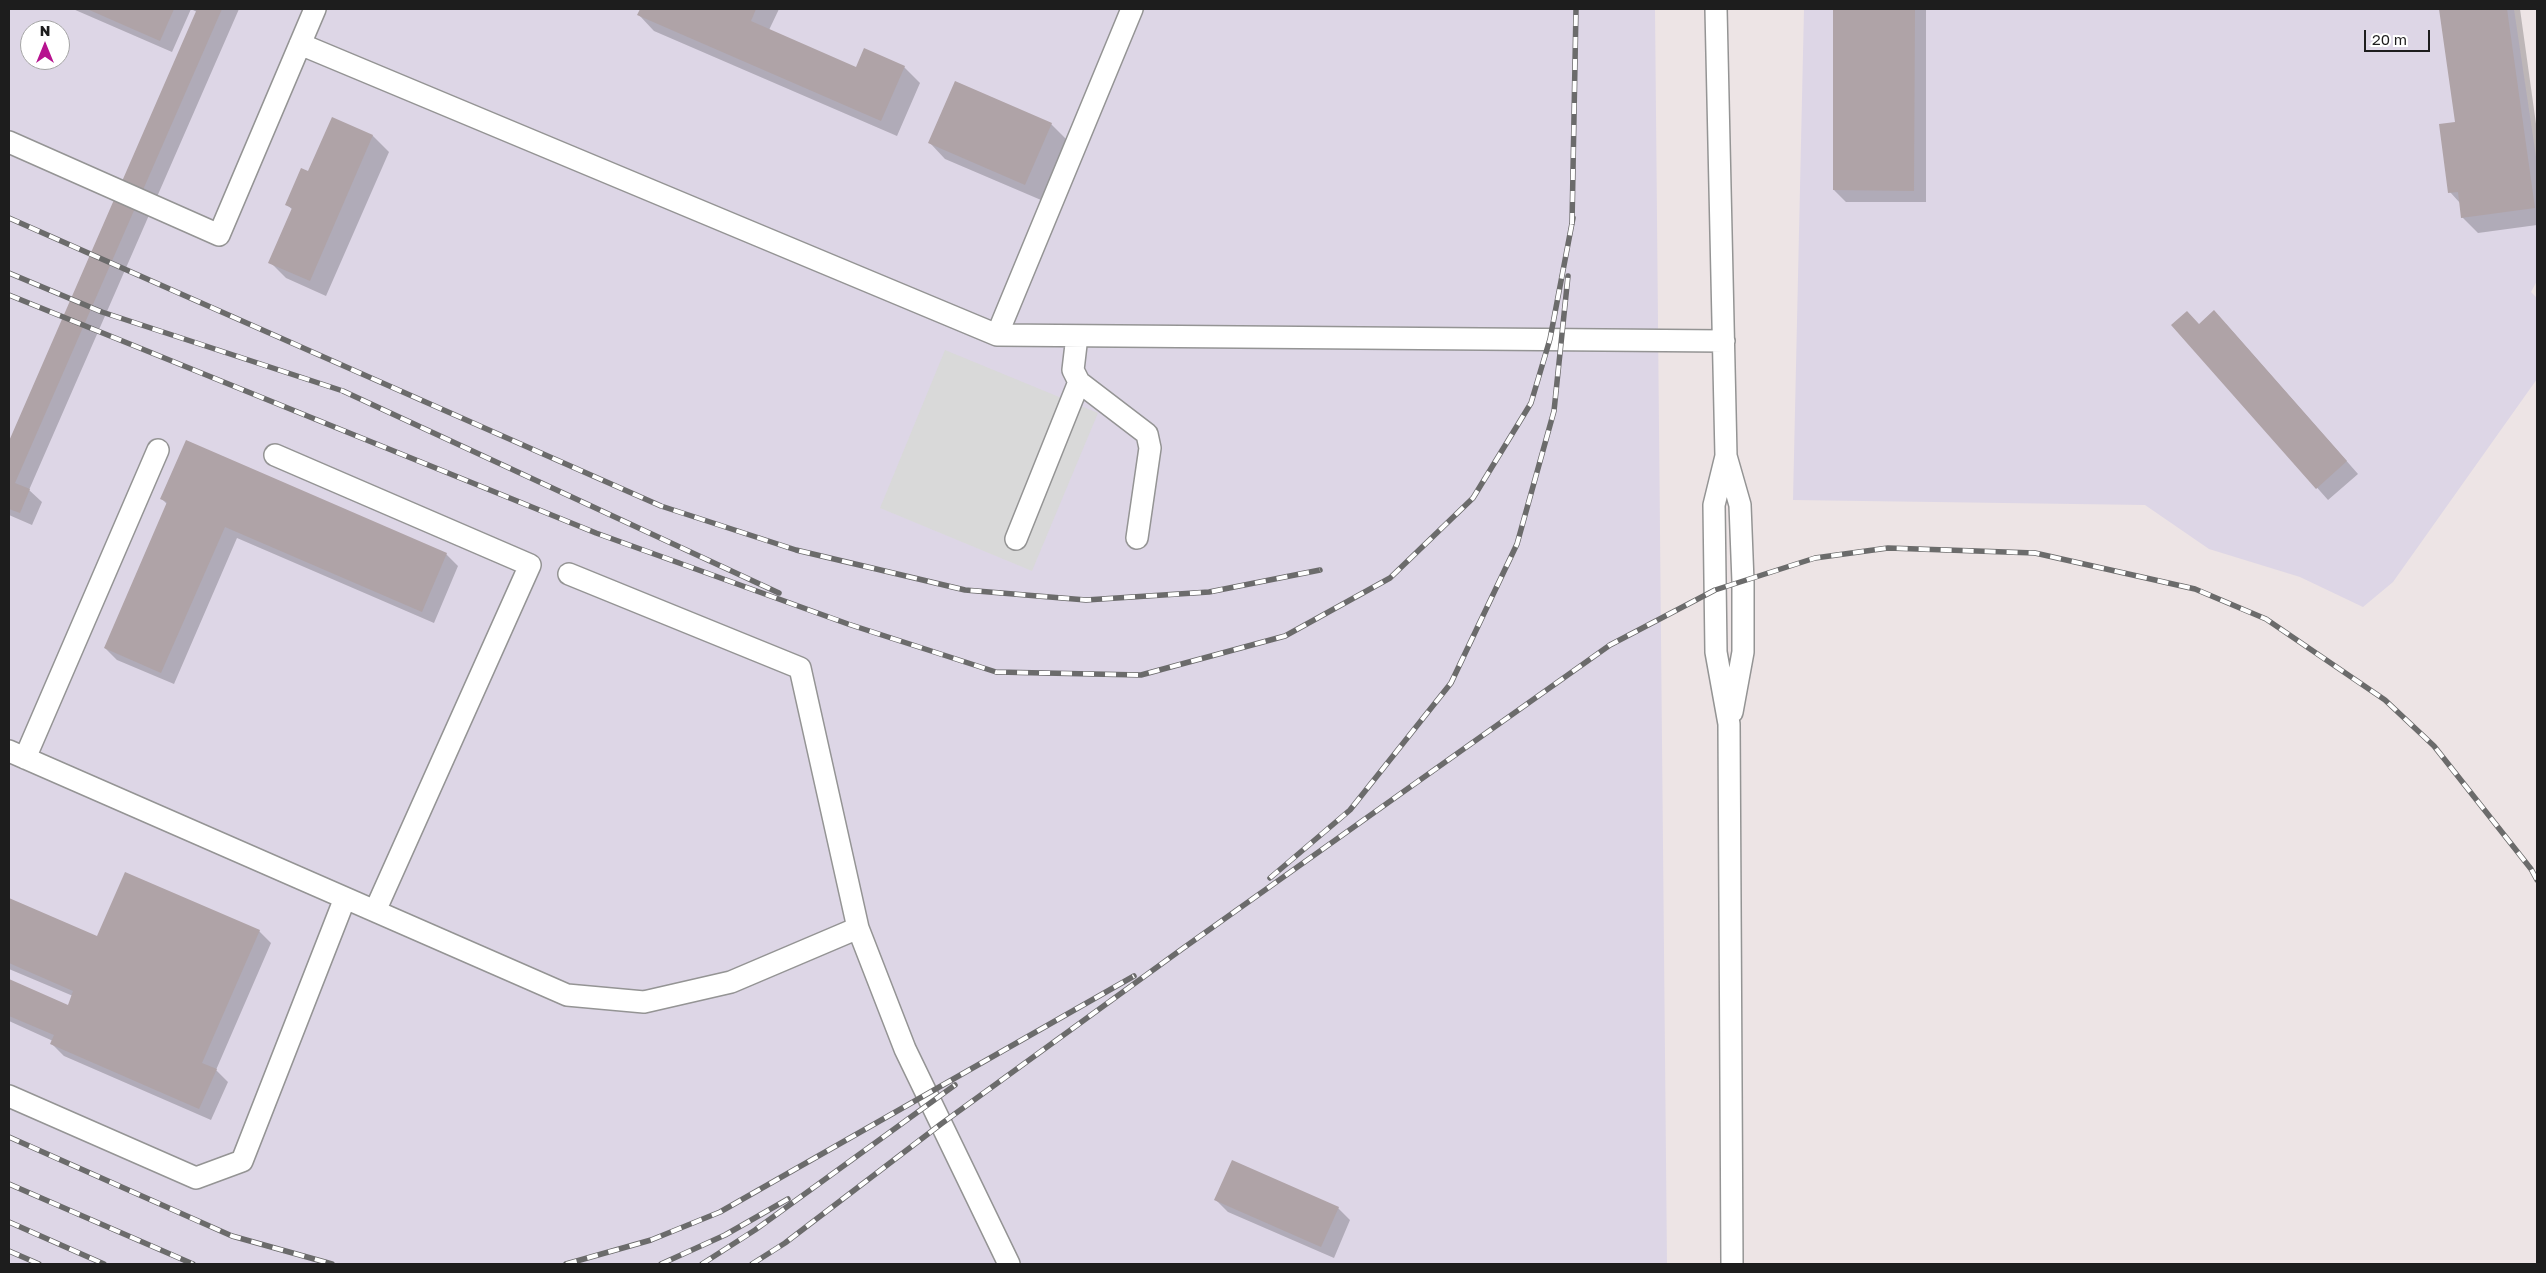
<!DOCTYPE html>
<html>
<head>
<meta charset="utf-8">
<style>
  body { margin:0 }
  #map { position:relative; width:2546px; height:1273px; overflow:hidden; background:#ede4e5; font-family:"Golos Text",sans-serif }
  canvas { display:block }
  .frame { position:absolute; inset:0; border:10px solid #1d1d1d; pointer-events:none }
  .north { position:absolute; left:20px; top:20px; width:50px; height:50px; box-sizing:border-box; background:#fff; border:1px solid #a5a5a5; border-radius:50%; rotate:0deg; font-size:14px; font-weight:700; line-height:20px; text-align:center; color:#1d1d1d }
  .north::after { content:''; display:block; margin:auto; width:18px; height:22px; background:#b7138f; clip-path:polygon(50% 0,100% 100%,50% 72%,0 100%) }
  .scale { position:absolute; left:2364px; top:30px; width:66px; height:22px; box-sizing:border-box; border:2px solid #1d1d1d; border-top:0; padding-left:6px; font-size:15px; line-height:18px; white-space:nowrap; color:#1d1d1d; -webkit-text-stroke:4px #fff; paint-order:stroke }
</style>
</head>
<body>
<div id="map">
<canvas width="2546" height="1273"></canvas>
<div class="frame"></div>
<div class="north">N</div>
<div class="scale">20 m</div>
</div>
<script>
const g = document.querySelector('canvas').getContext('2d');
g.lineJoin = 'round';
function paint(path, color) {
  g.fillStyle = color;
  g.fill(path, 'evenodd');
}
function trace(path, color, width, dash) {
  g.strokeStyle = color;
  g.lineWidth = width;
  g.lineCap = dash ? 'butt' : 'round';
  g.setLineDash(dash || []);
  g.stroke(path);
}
paint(new Path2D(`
  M9,9h1646l12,1255h-1658zM30,30h30v30h-30z
  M1804,9h710l23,154v118l-6,11 6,6v81l-144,203 -30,25 -63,-30 -91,-28 -64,-44 -352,-5z`), '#ddd6e6');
paint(new Path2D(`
  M945,350l153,63 -66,158 -152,-63z`), '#d9d9d9');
paint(new Path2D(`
  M73,9h166l-210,481 13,12 -10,23 -23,-10v-71l188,-432 -6,-3 -19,43z
  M641,9h138l-10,21 88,39 47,-2 16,16 -23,53 -243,-105 -15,-16z
  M1834,9h92v193h-80l-12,-12z
  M2440,9h80l17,122v94l-59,8 -16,-16 -2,-14 -10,-11 6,-69z
  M333,119l40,17 16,16 -63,144 -40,-18 -16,-16 23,-52 -7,-6 23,-31z
  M1051,124l16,16 -26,60 -96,-41 -15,-16z
  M2226,324l132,150 -30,26 -155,-175z
  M161,498l285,56 12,12 -24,57 -197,-85 -63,146 -57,-24 -12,-12 63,-143z
  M9,899l89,39 161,-7 12,12 -55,127 12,12 -17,38 -147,-64 -12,-12 1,-3 -44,-20v-40l59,25 5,-10 -64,-27z
  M1232,1162l106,46 12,12 -16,38 -106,-46 -12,-12z`), '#0003');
paint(new Path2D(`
  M87,9h87l-14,32z
  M197,9h25l-207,474 15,6 -10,24 -11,-4v-68z
  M640,9h116l-5,12 105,46 8,-19 41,18 -24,55 -244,-106z
  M1833,9h82l-1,182 -81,-1z
  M2439,9h68l28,199 -74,10 -3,-26 -10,1 -9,-69 16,-2z
  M955,81l97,42 -27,62 -97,-42z
  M332,117l41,18 -63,146 -42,-18 24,-55 -7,-3 16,-37 7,3z
  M2214,310l133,151 -31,28 -145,-164 16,-14 12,13z
  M186,440l261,113 -25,59 -197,-85 -64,146 -57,-25 63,-146 -7,-3z
  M125,872l135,58 -58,133 15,6 -18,40 -149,-65 4,-9 -45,-19v-37l59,26 5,-14 -64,-28v-65l88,38z
  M1232,1160l107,47 -18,40 -107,-47z`), '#afa3a7');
const minor = new Path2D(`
  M1716,9l10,447 14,49 3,77v70l-11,60
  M300,44l697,291 727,6
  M9,142l210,93 96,-226
  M997,335l135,-326
  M1077,336l-4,34 6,12 68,52 3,14 -13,90
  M275,455l255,110 -155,346
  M1726,456l-12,49 2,147 13,72 3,540
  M1016,539l63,-157
  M569,574l231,94 58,260 47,121 104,215
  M9,751l558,244 77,7 87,-20 127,-54
  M25,758l133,-308
  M9,1096l187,82 46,-17 103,-263`);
trace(minor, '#949494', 24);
trace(minor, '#fff', 21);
const rail = new Path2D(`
  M9,218l652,288 135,44 169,40 121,10 123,-8 111,-22
  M1572,224l4,-215
  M9,273l93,39 241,79 436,202
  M9,295l587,238 252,91 148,48 145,3 144,-39 105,-58 83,-80 58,-95 19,-64 23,-121
  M1270,878l80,-68 101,-127 66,-139 37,-133 14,-135
  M9,1137l223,99 100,28
  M9,1184l184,80
  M9,1222l95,42
  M9,1251l30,13
  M566,1264l85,-24 69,-28 414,-236
  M661,1264l64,-29 63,-36
  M702,1264l53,-34 200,-145
  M752,1264l33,-21 156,-119 241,-175 428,-304 105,-55 100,-32 73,-10 147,5 160,36 71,30 119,81 49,46 97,123 6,11`);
trace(rail, '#6b6b6b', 5.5);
trace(rail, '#fff', 4, [11]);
</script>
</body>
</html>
